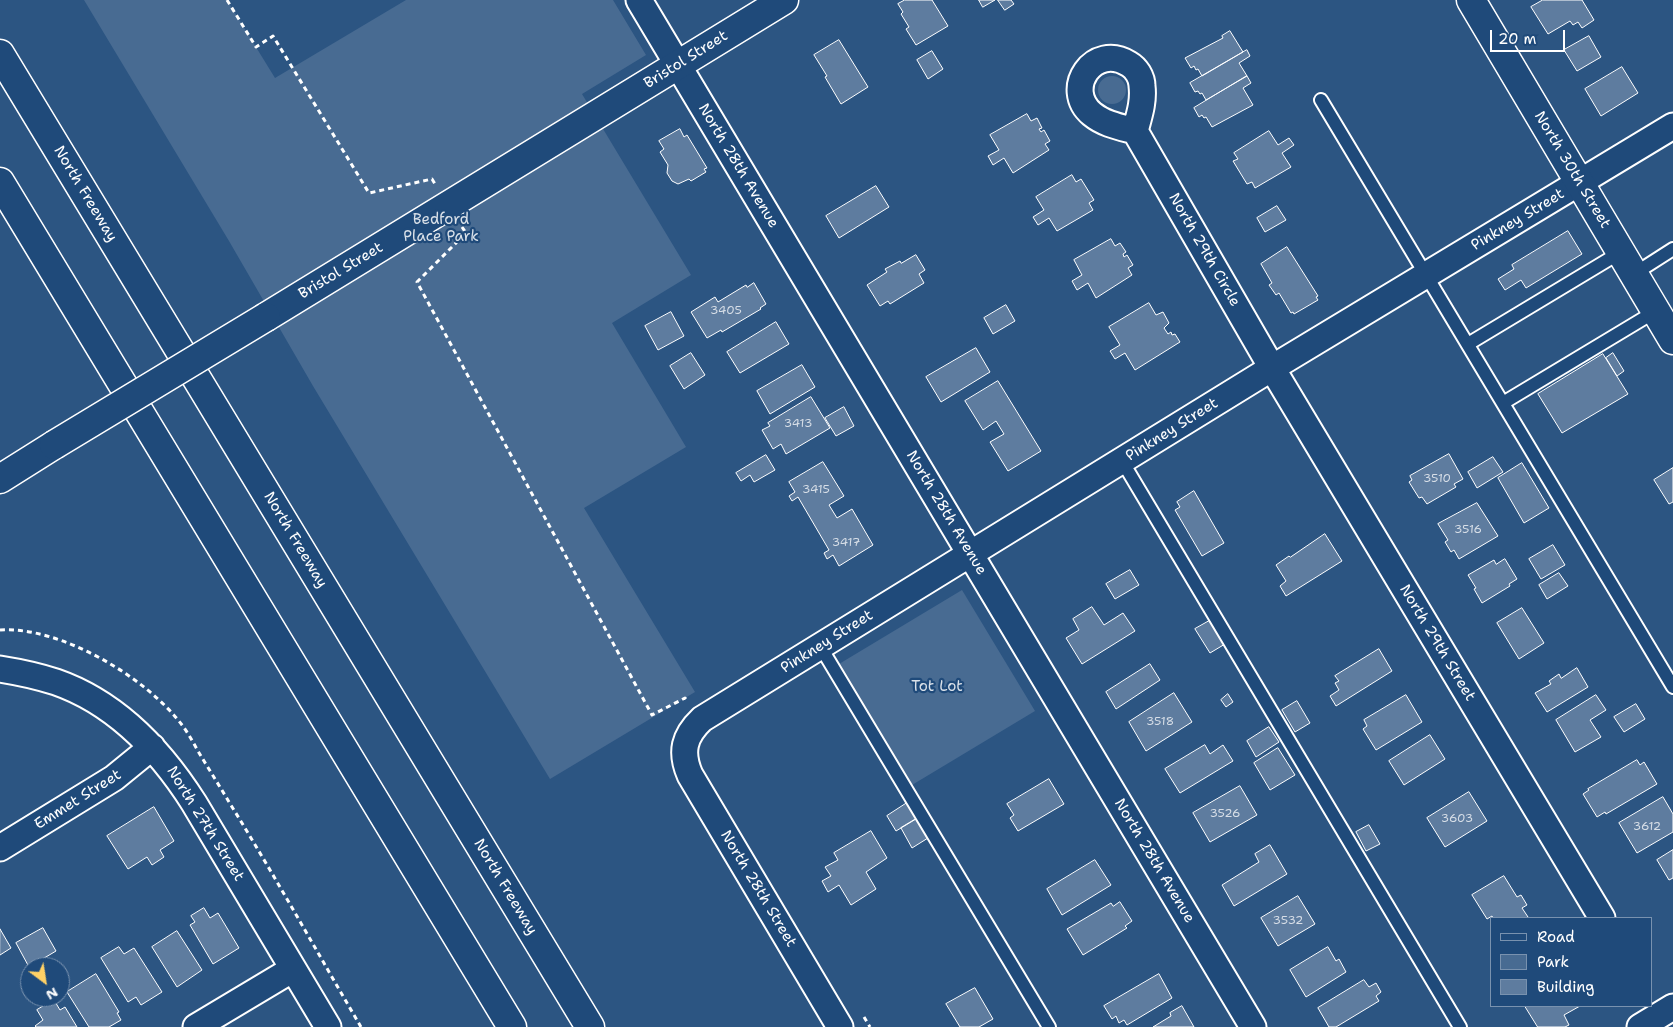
<!DOCTYPE html>
<html>
<head>
<meta charset="utf-8">
<style>
  body { margin:0 }
  #map { position:relative; width:1673px; height:1027px; overflow:hidden; background:#2c5582; font-family:"Shantell Sans",sans-serif }
  canvas { display:block }
  .legend { position:absolute; left:1490px; top:917px; width:162px; height:90px; box-sizing:border-box; background:#1f4a7a; border:1px solid #7992af; margin:0; padding:6px 9px; list-style:none; font-size:15px; color:#fff }
  .legend li { display:flex; align-items:center; gap:10px; height:25px }
  .legend b { width:25px; border:1px solid #7992af }
  .north { position:absolute; left:20px; top:957px; width:50px; height:50px; box-sizing:border-box; background:#1f4a7a; border:1px solid #7992af; border-radius:50%; rotate:149deg; font-size:14px; font-weight:700; line-height:20px; text-align:center; color:#fff }
  .north::after { content:''; display:block; margin:auto; width:18px; height:22px; background:#ffd166; clip-path:polygon(50% 0,100% 100%,50% 72%,0 100%) }
  .scale { position:absolute; left:1490px; top:30px; width:75px; height:22px; box-sizing:border-box; border:2px solid #fff; border-top:0; padding-left:6px; font-size:15px; line-height:18px; white-space:nowrap; color:#fff; -webkit-text-stroke:4px #1f4a7a; paint-order:stroke }
</style>
</head>
<body>
<div id="map">
<canvas width="1673" height="1027"></canvas>
<ul class="legend">
<li><b style="height:6px;background:#1f4a7a"></b>Road</li>
<li><b style="height:14px;background:#486b92"></b>Park</li>
<li><b style="height:14px;background:#5e7c9f"></b>Building</li>
</ul>
<div class="north">N</div>
<div class="scale">20 m</div>
</div>
<script>
const g = document.querySelector('canvas').getContext('2d');
g.lineJoin = 'round';
function paint(path, color) {
  g.fillStyle = color;
  g.fill(path, 'evenodd');
}
function trace(path, color, width, dash) {
  g.strokeStyle = color;
  g.lineWidth = width;
  g.lineCap = dash ? 'butt' : 'round';
  g.setLineDash(dash || []);
  g.stroke(path);
}
function drawText(font, color, halo, rows, align = 'center') {
  g.font = font + ' "Shantell Sans",sans-serif';
  g.lineWidth = 4.5;
  g.setLineDash([]);
  g.textBaseline = 'middle';
  g.strokeStyle = halo;
  g.fillStyle = color;
  for (const [text, x, y, turn = 0] of rows) {
    g.save();
    g.translate(x, y);
    g.rotate((+turn || 0) * Math.PI / 180);
    g.textAlign = isNaN(turn) ? turn : align;
    if (halo) g.strokeText(text, 0, 0);
    g.fillText(text, 0, 0);
    g.restore();
  }
}
paint(new Path2D(`
  M84,0h143l48,78 131,-78h207l33,55 -64,39 109,181 -79,48 74,124 -102,61 111,184 -145,87 -237,-393 -84,-145z
  M1098 90a14 14 0 1 1 28 0a14 14 0 1 1-28 0Z
  M962,590l73,121 -123,74 -73,-121z`), '#486b92');
const building = new Path2D(`
  M905,0h27l16,26 -32,19 -10,-16 3,-2 -8,-13 2,-2 -5,-8z
  M979,0h16l-12,7z
  M998,0h13l3,4 -9,6z
  M1543,0h39l12,20 -12,8 -4,-6 -5,3 -3,-4 -22,13 -17,-27z
  M1230,31l13,21 -41,24 -4,-7 -2,1 -2,-4 -3,2 -6,-10 38,-20 -1,-2z
  M1589,36l12,21 -24,14 -13,-21z
  M839,40l29,47 -27,17 -16,-27 2,-1 -13,-21z
  M1247,50l3,6 -11,7 8,13 -41,24 -4,-7 -2,1 -2,-3 -3,1 -5,-9z
  M932,51l11,18 -15,10 -11,-19z
  M1622,67l16,26 -37,23 -16,-27z
  M1247,76l4,7 -8,5 10,17 -41,22 -6,-10 -2,1 -2,-3 -3,2 -5,-9z
  M1027,114l4,7 6,-3 5,10 -3,1 2,3 3,-2 6,11 -5,3 4,6 -36,23 -9,-15 -11,7 -5,-9 11,-6 -9,-15z
  M680,129l4,8 3,-2 20,33 -3,1 2,3 -15,9 -2,-2 -11,5 -6,-3 -5,-8 1,-8 -8,-13 4,-3 -5,-8z
  M1269,131l9,14 11,-7 5,7 -12,8 9,14 -36,21 -3,-6 -5,2 -14,-23 5,-2 -4,-6z
  M1072,175l4,7 5,-3 13,21 -5,3 4,7 -36,21 -8,-13 -11,7 -5,-8 11,-7 -8,-13z
  M876,186l13,21 -50,31 -13,-22z
  M1277,206l9,14 -21,12 -8,-14z
  M1568,231l14,23 -56,34 -5,-8 -16,10 -7,-11 16,-10 -2,-4z
  M1111,239l4,7 5,-3 6,9 -3,2 1,3 3,-2 6,10 -5,3 4,7 -36,23 -8,-15 -11,7 -5,-9 10,-6 -8,-15z
  M1287,247l31,49 -2,1 2,3 -24,14 -1,-2 -2,1 -12,-20 -3,2 -7,-10 3,-2 -11,-19z
  M916,255l9,15 -6,4 5,9 -34,21 -2,-3 -8,5 -13,-21 20,-13 -2,-3 15,-8 1,2z
  M754,283l12,21 -6,4 1,1 -39,23 -1,-2 -14,8 -16,-26 24,-15 3,5 28,-17 1,2z
  M1149,303l7,12 7,-3 6,11 -5,5 4,6 3,-2 1,3 3,-1 5,8 -45,28 -10,-17 -10,6 -5,-8 10,-6 -11,-18z
  M1006,305l9,16 -22,13 -9,-16z
  M671,312l13,24 -26,14 -13,-24z
  M776,322l13,22 -49,29 -13,-21z
  M976,348l14,24 -49,30 -15,-25z
  M691,353l14,22 -21,14 -14,-23z
  M1613,353l11,18 -7,5 -11,-18z
  M1603,354l25,40 -66,39 -24,-39z
  M802,365l13,22 -45,27 -13,-23z
  M998,381l43,70 -33,20 -18,-29 14,-8 -8,-13 -13,9 -18,-29z
  M811,397l19,31 -44,26 -5,-10 -8,5 -11,-19 8,-4 -2,-3z
  M844,407l10,19 -18,10 -11,-18z
  M1449,454l14,25 -9,5 2,3 -29,17 -5,-7 -3,1 -10,-16 3,-2 -2,-4z
  M766,455l9,15 -21,12 -4,-7 -9,6 -5,-8z
  M1493,457l10,15 -26,16 -9,-16z
  M823,462l21,34 -15,9 8,13 15,-9 21,36 -34,21 -6,-11 -6,4 -3,-6 5,-3 -31,-53 -6,4 -3,-5 6,-4 -6,-10z
  M1522,463l27,45 -25,15 -26,-45z
  M1673,468v34l-4,2 -15,-24z
  M1194,491l30,52 -22,13 -27,-46 5,-3 -3,-5z
  M1477,503l21,33 -39,23 -5,-9 -3,2 -6,-10 3,-2 -10,-16z
  M1325,534l17,27 -56,35 -6,-10 6,-5 -10,-16 13,-9 1,1z
  M1553,545l12,20 -24,14 -12,-20z
  M1505,559l12,20 -8,5 1,2 -28,17 -8,-14 2,-1 -8,-13 26,-15 2,4z
  M1130,570l9,15 -24,14 -9,-15z
  M1559,573l9,13 -21,13 -8,-14z
  M1092,607l12,18 19,-12 12,18 -53,33 -16,-26 13,-8 -6,-11z
  M1522,608l22,35 -25,16 -22,-36z
  M1211,620l14,24 -15,9 -15,-24z
  M1379,649l13,22 -56,35 -6,-10 9,-6 -4,-7 4,-2 -4,-5z
  M1150,664l10,16 -44,29 -10,-17z
  M1577,668l11,19 -41,25 -12,-19 16,-9 -2,-3 10,-7 2,4z
  M1174,693l18,29 -46,29 -17,-29z
  M1228,694l5,8 -7,5 -5,-7z
  M1406,695l16,27 -46,28 -13,-21 4,-3 -3,-6z
  M1596,695l10,15 -16,10 11,17 -26,15 -19,-32z
  M1297,701l13,22 -15,9 -13,-22z
  M1636,704l9,15 -21,13 -10,-15z
  M1269,727l10,15 -23,15 -9,-16z
  M1430,735l15,24 -41,26 -15,-24z
  M1205,745l5,9 13,-9 10,16 -53,32 -15,-24z
  M1278,748l17,27 -25,15 -16,-27z
  M1637,760l3,5 4,-3 13,22 -51,30 -1,-2 -8,5 -14,-23 6,-4 -1,-1z
  M1049,779l15,25 -46,27 -8,-13 4,-3 -7,-11z
  M1240,786l17,29 -47,27 -17,-29z
  M1469,792l18,29 -42,26 -18,-29z
  M1663,797l10,17v18l-36,21 -18,-30z
  M907,803l9,16 -20,12 -9,-15z
  M154,807l20,34 -14,9 4,7 -12,8 -5,-8 -19,12 -21,-33z
  M916,819l12,19 -16,10 -11,-20z
  M1369,825l11,19 -14,7 -10,-19z
  M871,831l16,27 -21,14 10,17 -25,16 -12,-20 -11,7 -6,-11 9,-5 -6,-9 13,-7 -4,-7z
  M1270,845l17,29 -53,32 -12,-21 37,-23 -4,-8z
  M1673,850v28l-4,2 -12,-20z
  M1095,860l16,25 -49,30 -15,-26z
  M1504,876l13,21 4,-2 6,10 -5,3 6,9 -3,1h-32l-1,-2 -5,3 -15,-24z
  M1298,896l17,28 -37,22 -17,-28z
  M1120,902l12,19 -7,5 2,2 -44,27 -16,-26 44,-26 2,3z
  M204,908l6,10 8,-5 21,35 -26,16 -23,-39 5,-3 -4,-6z
  M43,928l13,23 -27,16 -13,-24z
  M0,929l11,19 -11,7z
  M177,931l25,39 -25,17 -25,-40z
  M119,947l5,7 10,-6 28,44 -21,13 -5,-8 -8,5 -27,-44z
  M1328,947l8,14 3,-2 7,13 -40,25 -16,-27z
  M60,969l9,14 -9,6z
  M96,974l23,38 -2,1 4,7 -12,7h-20l-22,-35z
  M1159,974l13,24 -45,27 -3,-5 -5,3 -3,-7 -4,3 -8,-13z
  M1364,980l5,7 7,-4 5,9 -5,4 3,5 -43,26h-7l-11,-19z
  M975,988l18,31 -14,8h-19l-14,-23z
  M54,1000l6,10 5,-3 12,20h-41l-1,-1 8,-6 -6,-10z
  M1182,1006l12,21h-41l18,-11 -1,-3z
  M1525,1006h55l-16,9 5,10 -4,2h-27z`);
paint(building, '#5e7c9f');
trace(building, '#fff', 1);
const service = new Path2D(`
  M1321,100l352,587
  M1634,274l39,-25
  M1468,344l153,-92
  M1503,403l153,-92
  M1122,461l338,566
  M820,646l229,381`);
const minor = new Path2D(`
  M639,0l614,1027
  M1135,131c4,-15 9,-29 7,-45 0,-9 -6,-18 -13,-22 -35,-22 -67,25 -37,50 12,10 28,13 43,17l137,237 330,550
  M0,669c19,3 38,7 56,13 60,21 105,69 138,121l134,224
  M0,848l114,-70 38,-31
  M196,1027l97,-58
  M840,1027l-150,-252c-10,-23 -6,-39 12,-56l570,-351 401,-242
  M1640,1027l33,-20`);
const tertiary = new Path2D(`
  M266,317l518,-317
  M0,479l54,-34`);
const secondary = new Path2D(`
  M1471,0l202,340`);
const motorway = new Path2D(`
  M0,54l590,973
  M0,182l512,845`);
trace(service, '#fff', 16);
trace(minor, '#fff', 29);
trace(tertiary, '#fff', 31);
trace(secondary, '#fff', 31);
trace(motorway, '#fff', 31);
trace(new Path2D(`
  M227,0l29,47 17,-11 96,157 63,-14 3,5
  M462,227l4,6 -49,49 235,433 33,-17 1,1
  M0,630c60,-4 146,47 182,95 6,8 11,17 16,26 10,17 21,34 31,51 46,74 88,150 132,225
  M864,1017l6,10`), '#fff', 3, [5, 4]);
trace(service, '#1f4a7a', 12);
trace(minor, '#1f4a7a', 25);
trace(tertiary, '#1f4a7a', 28);
trace(secondary, '#1f4a7a', 28);
trace(motorway, '#1f4a7a', 28);
const tertiaryBridge = new Path2D(`
  M54,445l212,-128`);
trace(tertiaryBridge, '#fff', 31, []);
trace(tertiaryBridge, '#1f4a7a', 28);
drawText('12px', '#d7dee7', null, [
  ["3405",726,311],
  ["3413",798,424],
  ["3510",1437,479],
  ["3415",816,490],
  ["3516",1468,530],
  ["3417",846,543],
  ["3518",1160,722],
  ["3526",1225,814],
  ["3603",1457,819],
  ["3612",1647,827],
  ["3532",1288,921]
]);
drawText('15px', '#fff', '#1f4a7a', [
  ["Bristol Street",686,60,-32],
  ["North 28th Avenue",738,166,59],
  ["North 30th Street",1572,170,59],
  ["North Freeway",85,194,59],
  ["Pinkney Street",1518,220,-31],
  ["North 29th Circle",1204,250,60],
  ["Bristol Street",341,271,-31],
  ["Pinkney Street",1172,430,-32],
  ["North 28th Avenue",946,513,59],
  ["North Freeway",295,540,59],
  ["Pinkney Street",827,642,-32],
  ["North 29th Street",1437,643,59],
  ["Emmet Street",78,800,-32],
  ["North 27th Street",205,824,58],
  ["North 28th Avenue",1154,861,59],
  ["North Freeway",505,887,59],
  ["North 28th Street",758,889,59]
]);
drawText('15px', '#dae1e9', '#1f4a7a', [
  ["Bedford",441,220],
  ["Place Park",441,237],
  ["Tot Lot",937,687]
]);
</script>
</body>
</html>
